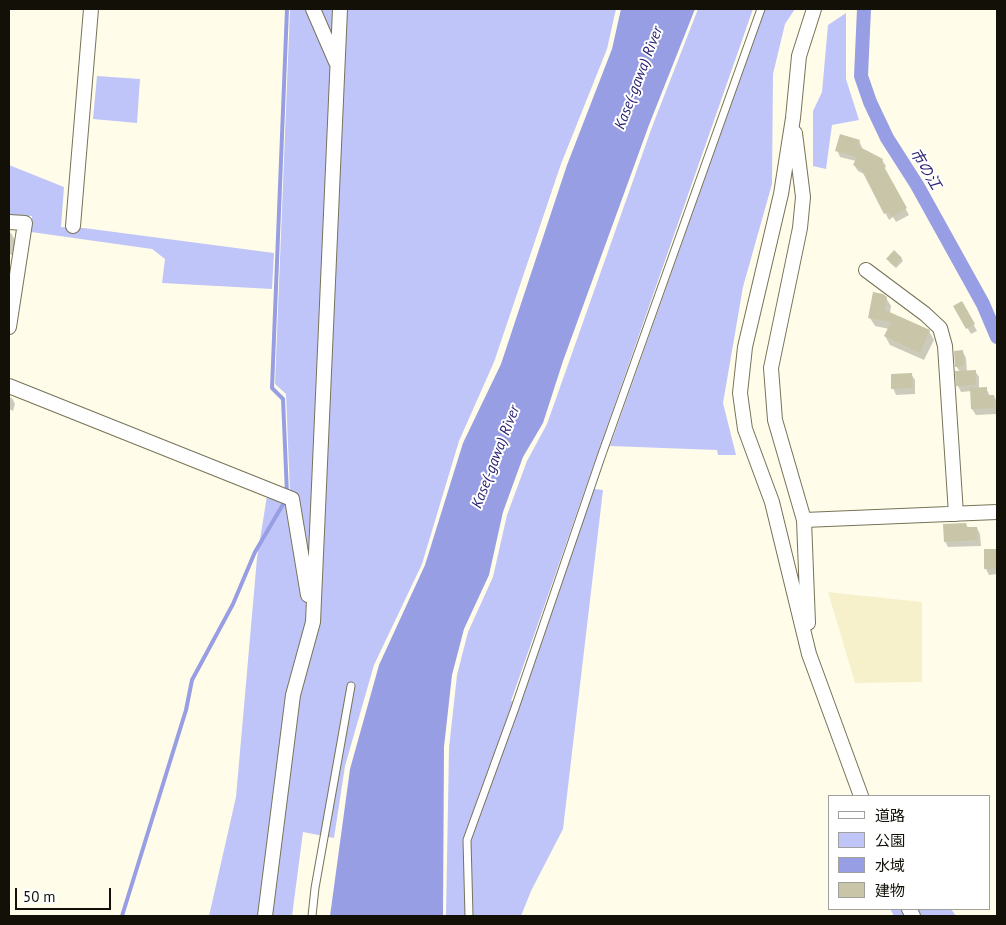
<!DOCTYPE html>
<html>
<head>
<meta charset="utf-8">
<style>
  body { margin:0 }
  #map { position:relative; width:1006px; height:925px; overflow:hidden; background:#fffdea; font-family:"PT Sans","Noto Sans JP",sans-serif }
  canvas { display:block }
  .frame { position:absolute; inset:0; border:10px solid #131107; pointer-events:none }
  .legend { position:absolute; left:828px; top:795px; width:162px; height:115px; box-sizing:border-box; background:#fff; border:1px solid #a1a09c; margin:0; padding:6px 9px; list-style:none; font-size:15px; color:#131107 }
  .legend li { display:flex; align-items:center; gap:10px; height:25px }
  .legend b { width:25px; border:1px solid #a1a09c }
  .scale { position:absolute; left:15px; top:888px; width:96px; height:22px; box-sizing:border-box; border:2px solid #131107; border-top:0; padding-left:6px; font-size:15px; line-height:18px; white-space:nowrap; color:#131107; -webkit-text-stroke:4px #fff; paint-order:stroke }
</style>
</head>
<body>
<div id="map">
<canvas width="1006" height="925"></canvas>
<div class="frame"></div>
<ul class="legend">
<li><b style="height:6px;background:#fff"></b>道路</li>
<li><b style="height:14px;background:#bfc5f8"></b>公園</li>
<li><b style="height:14px;background:#989ee3"></b>水域</li>
<li><b style="height:14px;background:#c9c5a8"></b>建物</li>
</ul>
<div class="scale">50 m</div>
</div>
<script>
const g = document.querySelector('canvas').getContext('2d');
g.lineJoin = 'round';
function paint(path, color) {
  g.fillStyle = color;
  g.fill(path, 'evenodd');
}
function trace(path, color, width, dash) {
  g.strokeStyle = color;
  g.lineWidth = width;
  g.lineCap = dash ? 'butt' : 'round';
  g.setLineDash(dash || []);
  g.stroke(path);
}
function drawText(font, color, halo, rows, align = 'center') {
  g.font = font + ' "PT Sans","Noto Sans JP",sans-serif';
  g.lineWidth = 4;
  g.setLineDash([]);
  g.textBaseline = 'middle';
  g.strokeStyle = halo;
  g.fillStyle = color;
  for (const [text, x, y, turn = 0] of rows) {
    g.save();
    g.translate(x, y);
    g.rotate((+turn || 0) * Math.PI / 180);
    g.textAlign = isNaN(turn) ? turn : align;
    if (halo) g.strokeText(text, 0, 0);
    g.fillText(text, 0, 0);
    g.restore();
  }
}
paint(new Path2D(`
  M828,592l94,10v80l-67,1z`), '#f6f1cb');
paint(new Path2D(`
  M290,9h326l-9,40 -46,115 -67,198 -35,79 -37,123 -48,101 -29,101 -11,72 -31,-6 -11,84h-83l27,-119 21,-239 10,-62 23,-3 -4,-99 -11,-10z
  M698,9h55l-242,692 10,1 73,-213 9,1 -40,339 -32,62 -10,25h-75l3,-168 8,-73 11,-43 25,-55 14,-62 20,-54 20,-37 105,-297z
  M765,9h30l-10,15 -12,50 -1,110 -29,103 -20,116 13,52h-18l-1,-5 -107,-4z
  M846,13v66l13,41 -27,5 -6,44 -13,-3v-55l9,-19 6,-67z
  M97,76l43,3 -3,44 -44,-4z
  M9,165l55,22 -3,40 23,1 190,25 -2,36 -110,-6 3,-24 -13,-10 -121,-17 1,-16 -23,-1z
  M890,909h61l5,7h-62z`), '#bfc5f8');
paint(new Path2D(`
  M621,9h74l-46,116 -86,236 -20,62 -20,34 -20,55 -14,63 -25,54 -12,46 -8,72 -1,169h-113l20,-147 29,-104 46,-100 38,-122 38,-79 66,-199 45,-116z`), '#989ee3');
paint(new Path2D(`
  M859,141l3,6 -1,2 21,11 4,6 -2,4 25,45 -13,7 -3,-5 -4,3 -23,-45 -8,-4 -4,-6 2,-4 -16,-4 -3,-7z
  M9,233h2l4,7 -3,15 -3,-1z
  M901,258l2,3 -7,7 -7,-6z
  M886,298l5,8 -1,7 39,18 5,9 -10,20 -34,-15 -5,-9 4,-7 -14,-3 -5,-8z
  M962,303l15,28 -6,3 -16,-27z
  M963,352l3,6 1,14 8,-1 4,6v12l7,-1 4,8h4l3,6v12l-21,1 -4,-6v-18l-11,1 -3,-6 2,-14 -4,-6z
  M911,374l4,6v14l-19,1 -3,-7z
  M9,397l3,1 3,6 -2,7 -4,-2z
  M966,524l2,4h9l3,6 1,12 -33,1 -3,-6z
  M985,550h12v24l-8,1 -3,-6z`), '#0003');
trace(new Path2D(`
  M287,9l-15,379 11,11 4,95
  M122,916l64,-206 6,-30 41,-76 22,-52 30,-51`), '#989ee3', 4);
trace(new Path2D(`
  M864,9l-3,67 9,26 17,36 30,47 66,119 14,33`), '#989ee3', 14);
paint(new Path2D(`
  M840,134l20,6 -2,6 25,13 -1,4 25,45 -16,9 -2,-5 -5,2 -23,-45 -8,-4 4,-8 -22,-6z
  M894,250l8,8 -7,8 -9,-7z
  M873,292l10,2 4,3 -2,13 45,20 -10,23 -36,-17 7,-14 -23,-4z
  M962,301l13,23 -9,5 -13,-23z
  M963,350l1,16 -9,1 -1,-16z
  M976,370v15l-20,1 -1,-15z
  M912,373l1,15 -22,1v-15z
  M987,387v8h7l1,13 -24,1 -1,-21z
  M966,523l1,4h10l1,13 -34,2 -1,-18z
  M984,549h13v20h-13z`), '#c9c5a8');
const lane = new Path2D(`
  M312,916l3,-28 36,-202
  M469,916l-2,-76 48,-132 87,-254 159,-445`);
const street = new Path2D(`
  M313,9l23,53
  M814,9l-15,47 -6,62 -12,76 -36,153 -5,46 5,36 27,73 37,152 52,142
  M795,133l8,64 -3,31 -29,140 4,52 29,100
  M9,222l16,1 -16,104
  M73,226l18,-217
  M866,270l59,44 15,14 5,18 11,168
  M9,386l283,113 16,96
  M808,623l-4,-103 193,-8
  M909,909l4,7
  M265,916l28,-221 20,-73 27,-613`);
trace(lane, '#777358', 9);
trace(street, '#777358', 16);
trace(lane, '#fff', 7);
trace(street, '#fff', 14);
drawText('italic 15px', '#292271', '#fff', [
  ["Kase(-gawa) River",639,78,-69],
  ["市の江",925,169,59],
  ["Kase(-gawa) River",496,457,-69]
]);
</script>
</body>
</html>
